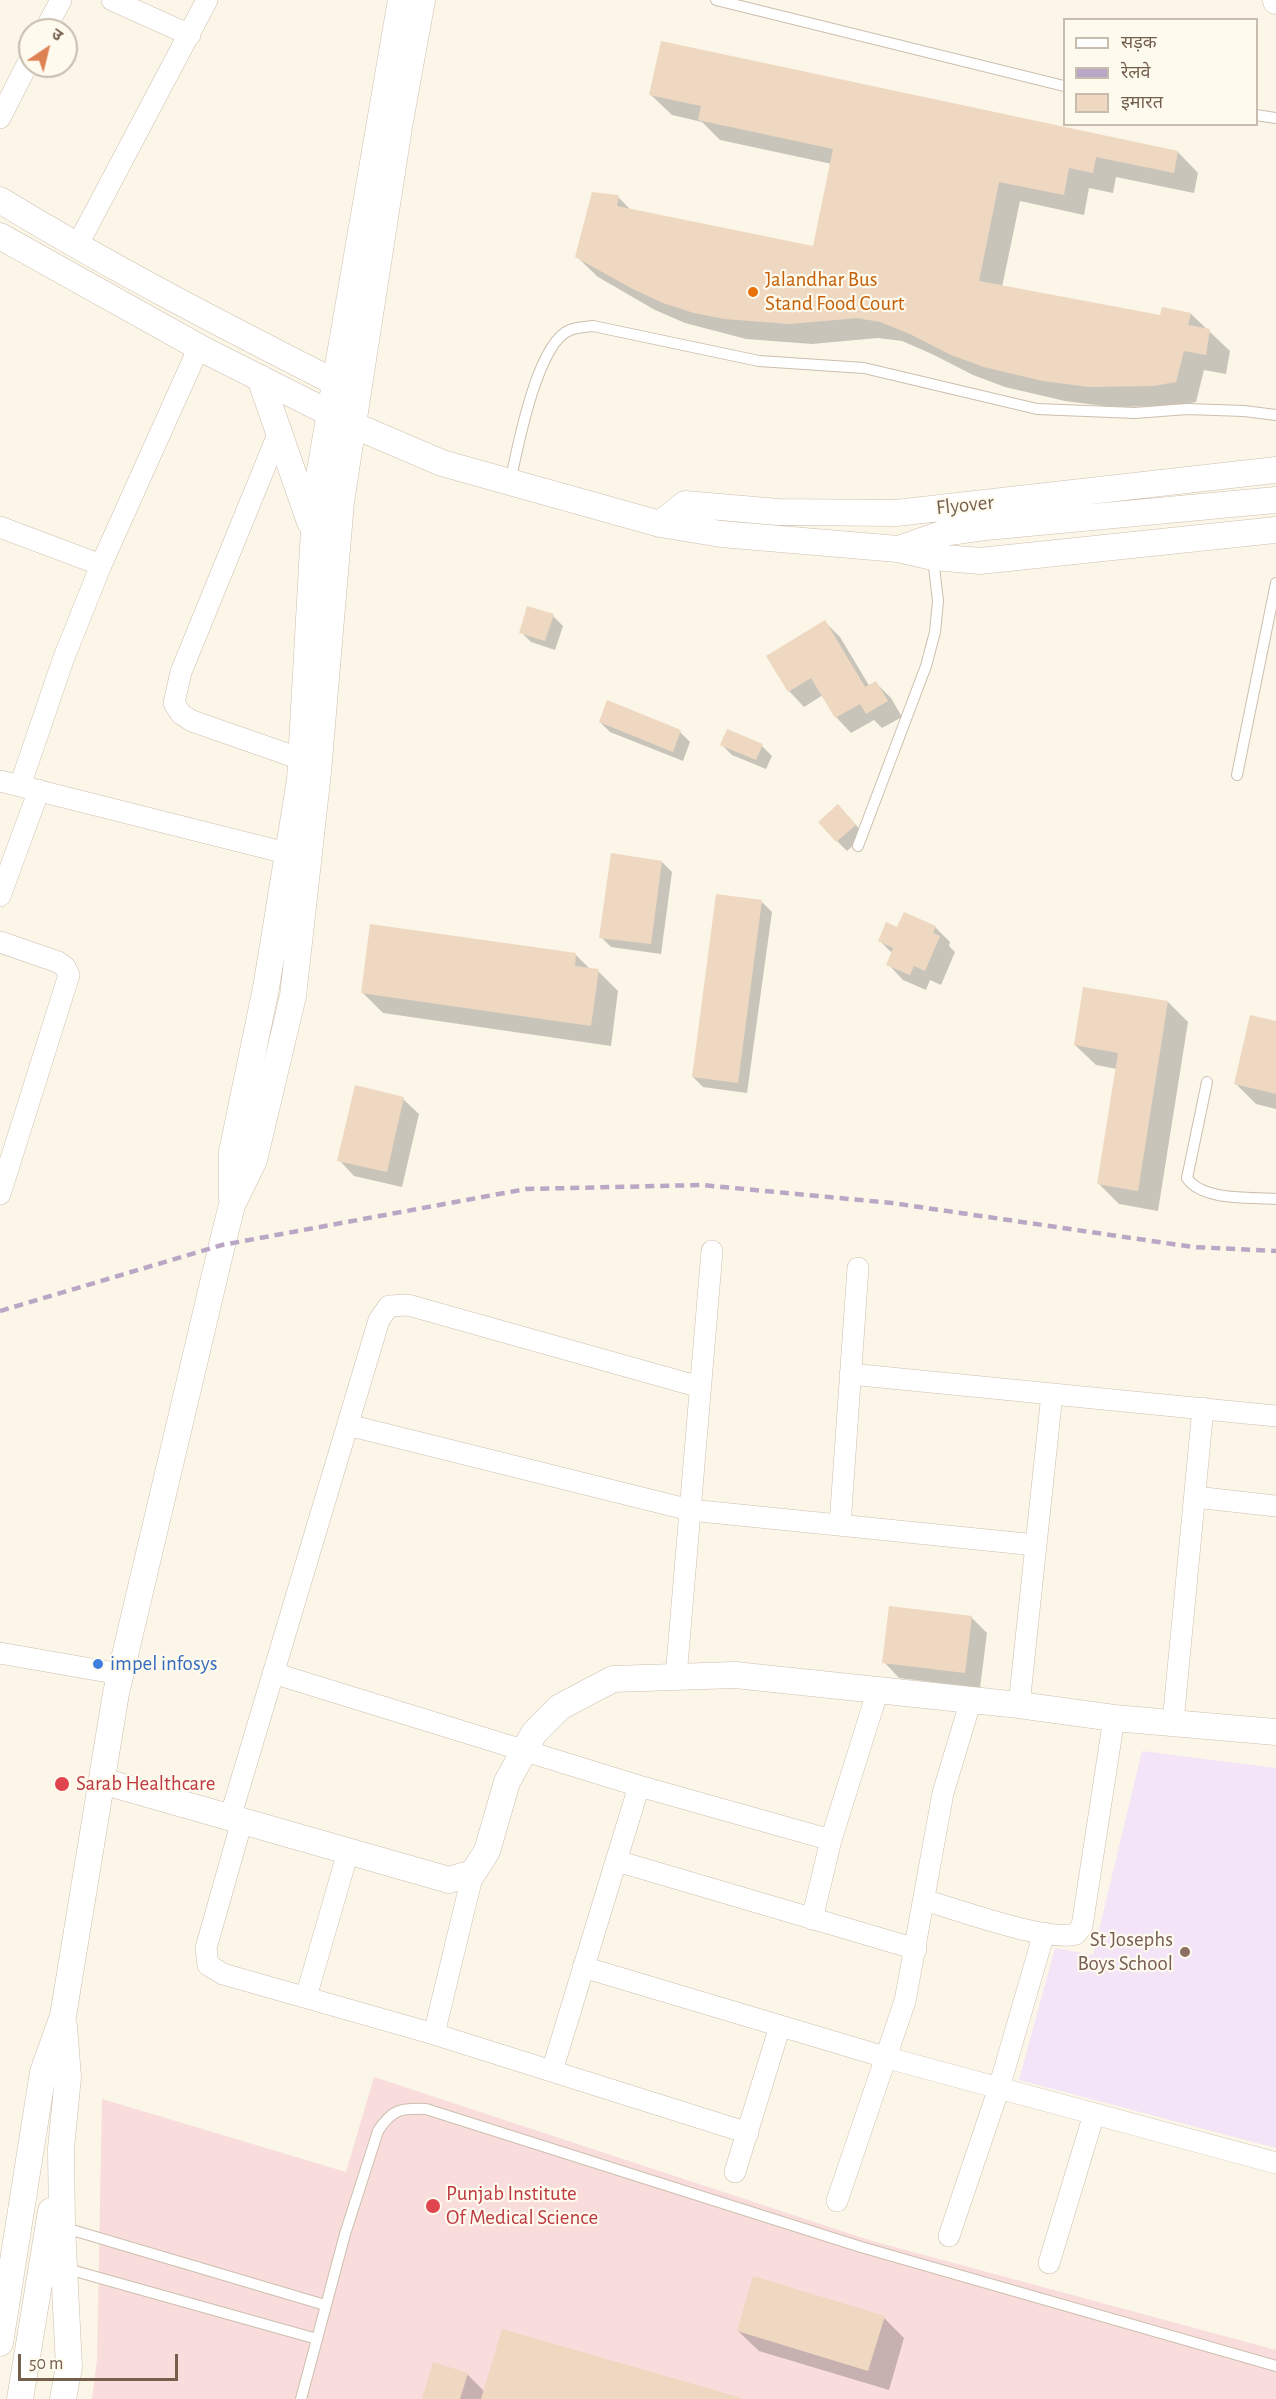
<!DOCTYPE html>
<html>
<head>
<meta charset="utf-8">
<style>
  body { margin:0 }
  #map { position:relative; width:1276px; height:2399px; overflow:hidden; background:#fbf6e8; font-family:"Alegreya Sans","Noto Sans Devanagari",sans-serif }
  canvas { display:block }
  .legend { position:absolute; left:1063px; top:18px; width:195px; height:108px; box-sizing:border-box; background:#fefaee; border:2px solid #c7bcae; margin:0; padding:8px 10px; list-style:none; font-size:18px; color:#745f4d }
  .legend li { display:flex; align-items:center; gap:12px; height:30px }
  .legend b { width:30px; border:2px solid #c7bcae }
  .north { position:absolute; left:18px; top:18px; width:60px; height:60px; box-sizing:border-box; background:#fefaee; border:2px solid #c7bcae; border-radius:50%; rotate:35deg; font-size:16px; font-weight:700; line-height:24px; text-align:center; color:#745f4d }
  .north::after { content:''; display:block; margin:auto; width:21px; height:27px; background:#de8254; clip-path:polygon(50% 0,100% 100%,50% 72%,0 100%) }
  .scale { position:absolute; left:18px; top:2354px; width:160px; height:27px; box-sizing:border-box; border:3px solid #745f4d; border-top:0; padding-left:8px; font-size:18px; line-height:21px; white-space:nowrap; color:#745f4d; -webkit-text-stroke:4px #fefaee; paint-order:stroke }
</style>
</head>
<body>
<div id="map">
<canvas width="1276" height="2399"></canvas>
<ul class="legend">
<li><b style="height:8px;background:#fff"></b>सड़क</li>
<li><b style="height:8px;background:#baa6c5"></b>रेलवे</li>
<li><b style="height:16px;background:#efd8c1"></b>इमारत</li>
</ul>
<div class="north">उ</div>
<div class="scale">50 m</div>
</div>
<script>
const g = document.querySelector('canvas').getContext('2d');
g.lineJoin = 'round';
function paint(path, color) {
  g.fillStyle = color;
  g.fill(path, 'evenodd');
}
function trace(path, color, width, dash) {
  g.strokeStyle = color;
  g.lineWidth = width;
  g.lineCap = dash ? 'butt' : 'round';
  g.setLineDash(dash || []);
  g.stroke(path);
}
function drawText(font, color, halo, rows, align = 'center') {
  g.font = font + ' "Alegreya Sans",sans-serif';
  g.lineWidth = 4.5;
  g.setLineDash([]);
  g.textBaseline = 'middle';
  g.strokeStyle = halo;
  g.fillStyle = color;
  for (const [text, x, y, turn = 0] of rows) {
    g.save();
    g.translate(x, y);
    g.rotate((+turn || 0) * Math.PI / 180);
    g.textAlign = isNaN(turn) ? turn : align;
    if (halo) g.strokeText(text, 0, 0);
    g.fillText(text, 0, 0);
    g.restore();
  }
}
paint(new Path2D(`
  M1142,1751l134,17v380l-257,-68 36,-132 38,7z`), '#f3e4f8');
paint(new Path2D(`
  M374,2077l498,164 404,109v49h-1184l5,-39 5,-261 244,73z`), '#f9dcdc');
paint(new Path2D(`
  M651,95l527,57 20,21 -4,20 -78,-16 -3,16 -24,-5 -5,27 -64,-14 -18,86 159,29 30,-2 39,37 -4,23 -22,-4 -8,32 -22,4 -63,1 -46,-6 -60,-14 -32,-12 -41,-21 -30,-13 -24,-3 -66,6 -66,-5 -61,-16 -30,-13 -57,-33 -21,-20 41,-60 14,14 182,37 18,-84 -112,-24 -18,-18 -30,-7z
  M553,616l10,10 -8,24 -24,-8 -10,-10z
  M825,622l15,15 30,50 6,-4 15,15 11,19 -20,11 -8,-8 -23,13 -15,-16 -13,-22 -19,12 -15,-16z
  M608,702l72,30 10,10 -7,19 -73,-29 -10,-10z
  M722,745l40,1 10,10 -6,13 -34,-14z
  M848,816l17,19 -18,16 -10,-10z
  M662,862l10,10 -11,82 -50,-7 -10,-10z
  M762,902l10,10 -25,181 -44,-6 -10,-10z
  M935,927l15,15 -1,4 6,6 -14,33 -11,-5 -4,10 -23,-10 -15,-16 4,-11 -12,-12 18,-12z
  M576,955l15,15 7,1 20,20 -7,55 -228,-33 -20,-20z
  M1168,1002l20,20 -30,189 -39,-7 -20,-20 18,-115 -21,-4 -21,-20z
  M1276,1022v87l-20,-5 -20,-20z
  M403,1099l16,15 -17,73 -48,-11 -15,-16z
  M971,1617l16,16 -7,55 -81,-10 -15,-16z
  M884,2318l20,20 -15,52 -130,-39 -21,-20z
  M467,2374l18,18 254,7h-316z`), '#0003');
paint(new Path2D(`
  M661,41l517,110 -4,22 -78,-16 -3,16 -24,-5 -5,27 -65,-13 -20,99 181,34 2,-8 29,6 -3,12 22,4 -4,26 -22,-4 -8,31 -23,4 -64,1 -46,-6 -59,-14 -33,-12 -41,-21 -30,-12 -23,-4 -67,6 -65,-5 -31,-6 -31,-10 -30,-14 -58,-32 17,-65 27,3 -2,11 196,40 20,-97 -135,-29 3,-14 -52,-11z
  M527,606l27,8 -9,27 -26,-8z
  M825,620l40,67 11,-6 12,20 -22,13 -6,-10 -25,14 -24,-40 -23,14 -22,-36z
  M607,700l74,30 -8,22 -74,-30z
  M727,729l36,15 -7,16 -36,-15z
  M838,804l18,21 -20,17 -18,-20z
  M611,853l51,8 -11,83 -52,-6z
  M716,894l46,6 -24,183 -46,-6z
  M904,912l32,14 -3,7 7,3 -15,35 -11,-5 -4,9 -24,-10 7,-17 -15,-7 8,-19 11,5z
  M370,924l206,29 -1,13 24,3 -8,57 -230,-33z
  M1083,987l85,14 -30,190 -41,-7 21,-131 -44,-8z
  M1250,1015l26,6v73l-42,-10z
  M355,1085l49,12 -17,75 -50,-11z
  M889,1606l83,10 -7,57 -83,-10z
  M753,2276l132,40 -17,55 -131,-40z
  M502,2329l240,69v1h-261z
  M433,2362l35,11 -8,26h-38z`), '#efd8c1');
const service = new Path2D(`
  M716,0l348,86
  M1256,115l20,3
  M510,483c7,-33 27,-141 60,-153 7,-3 16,-3 23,-4l166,35 105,7 173,41 98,4 52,-4 57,2 32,4
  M1237,775l39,-192
  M858,846l68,-180 9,-34 3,-31 -5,-43
  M1207,1082l-20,96c15,23 63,19 89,21
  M62,2227l263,78
  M64,2268l253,71
  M301,2399l44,-165 33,-103c14,-22 23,-23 48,-22l435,138 415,119`);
const minor = new Path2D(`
  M112,0l78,35
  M45,30l16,-30
  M0,118l30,-59
  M77,246l130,-246
  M279,432l-98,240 -7,31 7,11 11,7 109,38
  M0,527l101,38
  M0,781l302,76
  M20,786l43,-126 38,-95 98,-218
  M0,896l39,-106
  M0,942l58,20 7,5 4,8 -69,219
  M850,1374l426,42
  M348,1425l342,85 346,35
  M1195,1497l81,9
  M840,1525l18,-257
  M0,1653l120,21
  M273,1673l366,113 192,54
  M676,1677l36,-426
  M1019,1705l33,-311
  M1173,1722l30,-314
  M230,1818l149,-498 10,-14 19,-1 292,82
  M242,1821l-36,127 2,17 15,9 211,60 314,99
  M617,1861l299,88
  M924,1900c35,10 121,42 152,34l6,-8 32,-208
  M812,1919l19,-79 47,-150
  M583,1967l305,91 388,105
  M306,1997l42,-145
  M434,2034l39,-161
  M552,2071l87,-285
  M735,2172l45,-146
  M837,2201l68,-200 38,-208 28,-93
  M949,2236l50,-148 45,-155
  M1049,2263l45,-149`);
const tertiary = new Path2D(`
  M1276,0v1
  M0,200c113,69 230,129 348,189
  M0,236l204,114 149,75 89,38 218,61 61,10 177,15 35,8 47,4 296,-31
  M260,378l50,144
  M660,524l25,-20 93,8 118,1 380,-43
  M899,549l45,-16 42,-6 290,-27
  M232,1198v-46l34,-164 34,-208 16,-286 85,-494
  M102,1781l347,99 24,-7 14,-22 20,-69 27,-49 26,-26 53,-28 122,-4 284,30 95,13 162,14
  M0,2343l43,-271 20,-56 53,-323 106,-448 10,-40 22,-45 39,-164 25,-224 23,-270 58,-375 23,-127
  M20,2399l31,-188
  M63,2399l6,-32 -7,-140 -1,-79 7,-71 -4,-51`);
trace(service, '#cdbfae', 12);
trace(minor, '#cdbfae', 22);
trace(tertiary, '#cdbfae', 27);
trace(service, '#fff', 10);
trace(minor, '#fff', 21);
trace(tertiary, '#fff', 26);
trace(new Path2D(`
  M0,1311l222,-66 304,-56 176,-4 190,18 301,44 83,4`), '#baa6c5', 4.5, [9, 6]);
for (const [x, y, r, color] of [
  [753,292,6,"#e8710a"],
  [98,1664,6,"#3f7fe0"],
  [62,1784,8,"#e0444e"],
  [1185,1952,6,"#8d6e63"],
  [433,2206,8,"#e0444e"]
]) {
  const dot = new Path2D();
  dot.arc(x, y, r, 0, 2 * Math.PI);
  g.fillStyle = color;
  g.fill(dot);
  trace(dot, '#fefaee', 2);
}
drawText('21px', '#c56008', '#fefaee', [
  ["Jalandhar Bus",765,280],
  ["Stand Food Court",765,304]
], 'left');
drawText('21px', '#745f4d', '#fefaee', [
  ["Flyover",965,505,-6]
]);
drawText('21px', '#366cbe', '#fefaee', [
  ["impel infosys",110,1664]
], 'left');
drawText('21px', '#be3a42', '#fefaee', [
  ["Sarab Healthcare",76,1784],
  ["Punjab Institute",446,2194],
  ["Of Medical Science",446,2218]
], 'left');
drawText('21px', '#785e54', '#fefaee', [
  ["St Josephs",1173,1940],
  ["Boys School",1173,1964]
], 'right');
</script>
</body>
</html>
